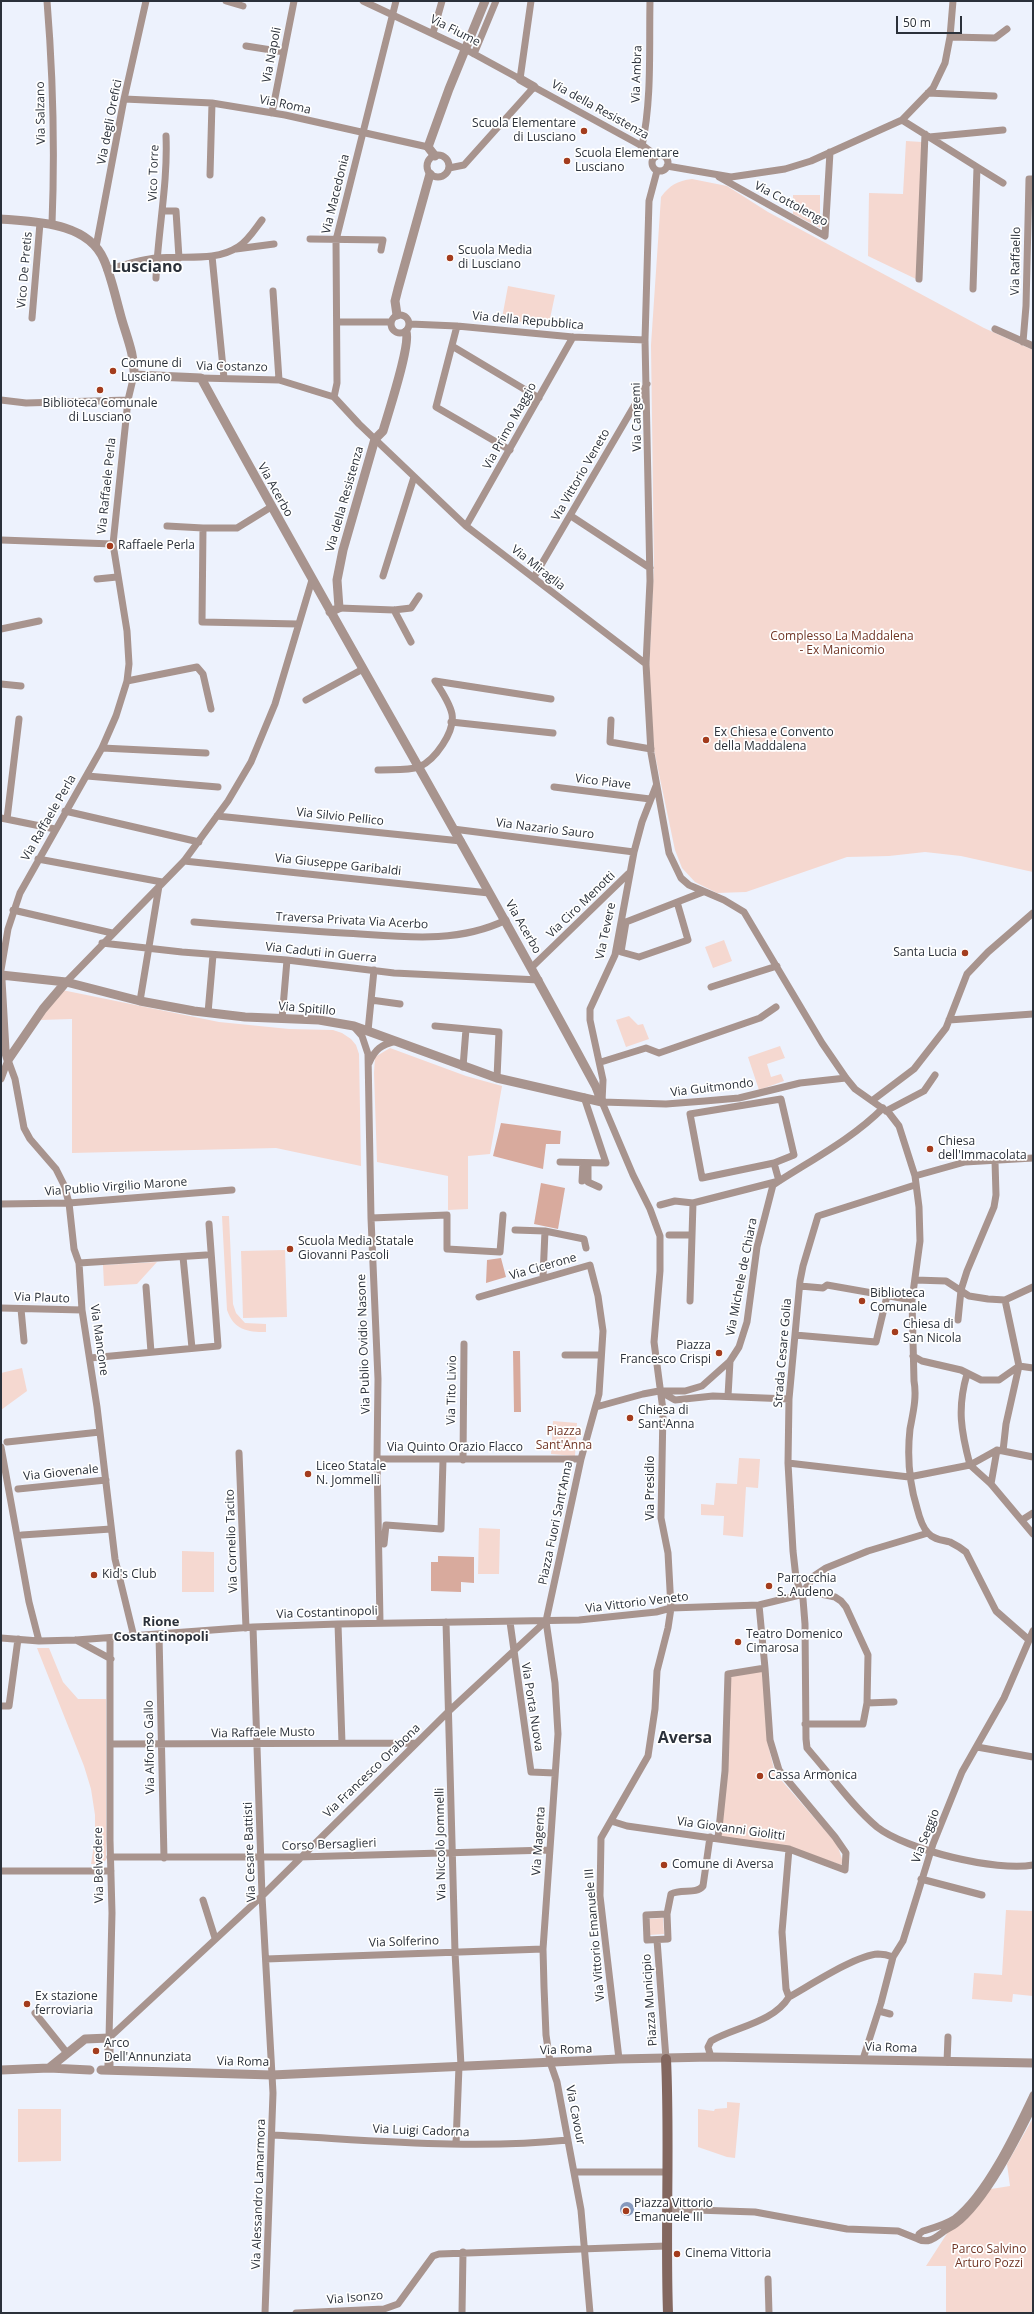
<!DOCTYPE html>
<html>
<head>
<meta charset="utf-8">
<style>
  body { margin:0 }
  #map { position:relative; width:1034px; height:2314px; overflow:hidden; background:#edf2fd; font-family:"Open Sans",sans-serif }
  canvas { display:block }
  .frame { position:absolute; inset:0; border:2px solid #2b313a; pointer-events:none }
  .scale { position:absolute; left:896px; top:16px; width:66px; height:18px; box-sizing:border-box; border:2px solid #2b313a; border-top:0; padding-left:5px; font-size:12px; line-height:14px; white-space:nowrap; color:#2b313a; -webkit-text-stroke:3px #fff; paint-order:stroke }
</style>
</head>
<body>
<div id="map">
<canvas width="1034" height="2314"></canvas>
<div class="frame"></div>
<div class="scale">50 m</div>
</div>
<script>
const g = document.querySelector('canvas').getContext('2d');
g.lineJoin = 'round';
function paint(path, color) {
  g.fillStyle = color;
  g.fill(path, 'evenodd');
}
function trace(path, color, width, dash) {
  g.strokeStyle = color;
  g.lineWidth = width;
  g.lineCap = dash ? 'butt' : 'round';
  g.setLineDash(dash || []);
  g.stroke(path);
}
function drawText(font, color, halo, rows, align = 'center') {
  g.font = font + ' "Open Sans",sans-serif';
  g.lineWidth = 3.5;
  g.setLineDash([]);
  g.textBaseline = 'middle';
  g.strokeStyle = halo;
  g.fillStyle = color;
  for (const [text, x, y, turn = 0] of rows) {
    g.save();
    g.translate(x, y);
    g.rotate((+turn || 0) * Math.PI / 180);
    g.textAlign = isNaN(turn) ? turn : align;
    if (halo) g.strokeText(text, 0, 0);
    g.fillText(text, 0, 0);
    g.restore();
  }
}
paint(new Path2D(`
  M906,141l16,1 -6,137 -48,-23 1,-63 34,1z
  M692,179l35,7 41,26 216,116 49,22v522l-72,-16 -36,-4 -36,4 -42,1 -101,35 -29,1 -22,-11 -13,-14 -7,-18 -21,-100 -5,-77 5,-107 -3,-221 10,-148c9,-12 16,-16 31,-18z
  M793,195h27v33l-27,-14z
  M508,286l47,9 -7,33 -46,-10z
  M724,940l8,21 -19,7 -8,-21z
  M62,990l157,32 70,7 44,1 9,3 9,6 5,6 3,9 2,112 -85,-18 -204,5v-134l-32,1z
  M629,1016l9,9 5,-1 6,15 -23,8 -10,-27z
  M780,1046l5,12 -18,6 4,13 10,-3 3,7 -25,9 -11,-33z
  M390,1048l76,28 36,10 -12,68 -22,2v53l-20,1v-34l-71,-14 -3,-89 1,-16z
  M229,1216l4,88 3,9 9,10 21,1v8c-19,0 -32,-2 -39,-22l-5,-94z
  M285,1250l2,67 -44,1 -2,-67z
  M157,1262l-20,22 -33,2 -1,-21z
  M22,1368l5,23 -26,19v-37z
  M553,1421l24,2 -2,33 -24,-2z
  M739,1458l21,1 -2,29 -12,-1 -3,50 -20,-2 1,-19 -23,-1v-11l13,1 2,-22 21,1z
  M479,1528l21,1 -1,45h-21z
  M182,1551l32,1v40h-32z
  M37,1648h12l14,34 15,17h28v161l-5,4h-10l4,-25v-24l-4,-26 -7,-23z
  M762,1670l7,79 6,24 62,71 6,18 -2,3 -17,-6 -105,-22 10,-162z
  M1006,1910l27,1v85l-20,-2 -1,8 -40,-3 2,-26 28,2z
  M663,1918l1,16 -15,1 -1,-16z
  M727,2102l13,1 -5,55 -8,-1 -29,-10v-38l16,2 1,-2 12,-1z
  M18,2109h43v52l-43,1z
  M1033,2118v195h-87v-47h-20l22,-34 43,-43 19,-3 -3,-22z`), '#f5d8d0');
paint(new Path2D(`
  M501,1123l60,8 -1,13h-14l-3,25 -50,-13z
  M541,1183l24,5 -7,41 -24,-5z
  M501,1258l5,19 -20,6 1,-23z
  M513,1351h7l1,61h-7z
  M438,1556l36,1v26l-13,-1v10l-30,-1v-29h7z`), '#d8aa9d');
paint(new Path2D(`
  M620 2209a7 7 0 1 1 14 0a7 7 0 1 1-14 0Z`), '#8699bd');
trace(new Path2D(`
  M47,1c6,74 8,149 5,223
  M226,1l17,5
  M363,1l102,48 55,30 11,-78
  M433,33l9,-32
  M950,37l45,1 12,-9
  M246,46l38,6
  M474,54l22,-53
  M928,93l66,3
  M124,99l88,4 73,12 143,32
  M272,113l22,-112
  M902,120l75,47 -4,122
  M929,137l74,-7
  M652 163a8 8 0 1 1 16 0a8 8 0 1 1-16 0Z
  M427 166a11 11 0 1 1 22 0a11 11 0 1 1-22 0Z
  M667,166l64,11 54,-8 26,-8 91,-41 31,-32 12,-25 5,-26 3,-36
  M977,167l26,16
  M449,168l15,-3 70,-78 108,59c10,-47 7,-97 8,-145
  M657,171l-8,30 -4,139 5,241 -4,83 5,89 18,100 12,25 8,7 35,15 20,12 78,131 24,35 9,11 34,24 10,13 16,50 4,31 1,34 -8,59 2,81c3,16 -1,32 -4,48 -3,27 -1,53 7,79 2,8 5,19 11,25 6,7 15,7 22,9 6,3 11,6 16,10l30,59 33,29
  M210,175l2,-72
  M719,177l106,59 5,-84
  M163,211h13l3,47
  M310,239l73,1 -2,10
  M96,247l28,-148 22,-98
  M236,249l38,-5
  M212,256l12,122
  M107,270c17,-5 33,-11 50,-12 27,-3 58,4 81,-11 10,-6 17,-18 24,-27
  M156,278c2,-48 12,-94 10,-142
  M919,279l6,-145
  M273,291l6,89
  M391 324a9 9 0 1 1 18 0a9 9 0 1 1-18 0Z
  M32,318l8,-95
  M337,322h54
  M410,324l47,2 116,11 72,3
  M457,326l-21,81 74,43
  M995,329l38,17
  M1023,342l3,-36 3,-127h4
  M452,346l87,52
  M201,378l78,2 55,17 25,27 107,102 180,138
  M334,397l3,-14 -1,-143 60,-239
  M1,400l25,3 102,-3
  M271,507l-34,21h-34l-1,94 96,2
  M571,516l79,52
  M167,526l36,2
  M466,526l107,-189
  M1,540l112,4
  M383,576l31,-99
  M534,577l113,-193
  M97,579l20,-2
  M339,608l55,2 17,-2 8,-12
  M394,610l17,32
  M1,629l38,-8
  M127,681l70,-14 6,7 8,35
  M1,684l20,2
  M306,700l57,-31
  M611,720l-1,22 41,7
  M451,722l102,11
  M102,748l104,5
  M378,770c12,-1 29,1 41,-3 16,-7 36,-35 33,-53 -2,-10 -11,-24 -17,-33l116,18
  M87,776l131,11
  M554,787l96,12
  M65,811l134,31
  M217,816l244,25
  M1,818l54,11
  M7,819l12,-100
  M453,829l181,23
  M38,859l124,23
  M184,861l305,32
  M677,902l11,38 -49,17 -18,-5 5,-30 77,-30
  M13,910l99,23
  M194,922c50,4 100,8 149,11 55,3 112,12 163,-13
  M102,943l80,9 105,8 107,13 145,7
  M532,967l96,-93
  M1,970l7,-41 12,-36 82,-145 14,-32 11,-35 2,-17 -2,-33 -14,-87 15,-144 6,-25
  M66,982l118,-121 44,-60 23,-39 24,-58 37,-124
  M711,987l66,-21
  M371,1000l29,4
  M140,1001l19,-115
  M208,1013l5,-58
  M282,1019l5,-59
  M949,1020l84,-6
  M435,1026l64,6 -2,46
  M354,1027l8,9 6,18 3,164 7,161 -1,80 3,163
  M368,1031l6,-61
  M8,1060l7,19 9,49 6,11 26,30 8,16 5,18 5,46 5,14 3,47 15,97 18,152 19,78
  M601,1062l45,-14 13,5 101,-35 16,-11
  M369,1063c6,-14 12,-18 27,-22
  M463,1067l3,-38
  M1,1079l7,-19
  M873,1100l41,-31 32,-41 21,-54 21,-22 45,-39
  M602,1102l64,2 39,-3 34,-3 61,-15 46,-5
  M886,1111l38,-20 11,-16
  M560,1162l46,1 -22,-66
  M588,1163v19l11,5
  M915,1176l50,-14 68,-4
  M582,1181l1,-18
  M915,1185l-97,31 -15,50 -3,15 -11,118 -1,64 5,88 3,27 7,21 2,25 1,115 1,9 5,6c21,24 41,53 65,73 29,23 120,45 156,38
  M1,1204l68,-1 163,-13
  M660,1205l15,-4 18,2 86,-22 -5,-18 -72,15 -12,-64 91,-15 13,56 -20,8
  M371,1218l76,-3v34l53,3 3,-37
  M515,1230l30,1 -2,46
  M545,1231l39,8 2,9
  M669,1235h23
  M183,1257l9,91
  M79,1263l127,-8
  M915,1280l31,1 23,15 19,3 17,1 28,-13
  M800,1286l23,2 4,-3 85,15
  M146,1287l5,65
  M479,1297l111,-32 8,31 5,35 -4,63 -18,65 -35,162 9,62 3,51 -15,215 1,38 2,48 4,27 7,20 24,128 9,103
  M690,1301l3,-98
  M1,1308l81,2
  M21,1309l3,32
  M958,1320l3,-30 6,-19 27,-64 2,-12 -1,-34
  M795,1335l81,7 11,-46
  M565,1355h36
  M913,1356l9,5 39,9 20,10h18l20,-14 -14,-66
  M90,1358l128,-12 -9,-122
  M1033,1368l-14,-2 -13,58 -3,27 30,6
  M967,1374c-10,34 -6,57 3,91l27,-15 6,1
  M661,1392l14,8 38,-4 76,3
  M728,1396l2,-35
  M596,1407l47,-13 16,-3h26l17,-5 28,-25 9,-14 8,-25 10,-75 16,-62c38,-25 78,-45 110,-77
  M7,1442l93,-10
  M1,1447l28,155 10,39
  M239,1453l7,175
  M377,1459h204
  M463,1460l1,-116
  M788,1463l121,14 61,-12 21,19 42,50
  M991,1484l6,-34
  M18,1489l88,-9
  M1022,1520l11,-7
  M22,1535l89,-6
  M384,1544l2,-19 55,4 2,-69
  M802,1594l12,-18 12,-8 42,-17 60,-18
  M759,1605l6,63
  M446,1622l9,330 6,114
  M510,1622l21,150 24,1
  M338,1624l4,119
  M253,1627l9,269 11,197 -8,220
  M159,1635l5,223
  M1,1638l38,3 37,-1 177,-13 85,-3 241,-4 77,-8 15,-4 88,-3 53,-13 23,5 6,4 5,6 22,48 -1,48 -4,21h-58
  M76,1640l35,19
  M867,1703l27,-1
  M2,1706h7l9,-67
  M111,1744l305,-1
  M977,1747l56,10
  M611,1821l16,5 162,23 56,21 1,-17 -11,-16 -56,-67 -9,-30 -5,-72 -37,6 -3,97 -7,67
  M789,1849l-7,83 4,57 3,8c20,-11 67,-42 89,-43 5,0 10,1 15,3
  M110,1857h189l250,-7
  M1,1871h110
  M921,1879l61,16
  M203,1900l12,38
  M667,1914l-21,1 1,25 21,-1 -1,-25 4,-20c10,-6 25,1 32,-8l7,-49
  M657,1940l9,119
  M266,1959l277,-10
  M879,2011l11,3
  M35,2013l32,40
  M109,2038l153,-142 187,-185 97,-90
  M109,2038l3,-125 -2,-73v-202
  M711,2057l-3,-10 3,-6c24,-14 62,-18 78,-44
  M619,2059l-19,-163 1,-58 47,-82 7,-47 2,-38 11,-43 3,-20 -3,-55 -7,-35 2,-108 -9,-68 6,-71v-35l-10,-27 -17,-34 -31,-73 1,-22 -13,-60v-11l25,-54 19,-103 8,-30 14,-36
  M863,2059l18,-56 12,-46 10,-16 30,-97 29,-72 42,-74 29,-67
  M947,2062l1,-25
  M1033,2095c-17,36 -47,100 -79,124 -9,6 -21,9 -31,12l-4,3 -1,5c10,5 17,-1 25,-7 4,-3 9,-5 13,-8 30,-23 60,-83 77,-117
  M272,2135c99,5 198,15 296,5
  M456,2144l3,-78
  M574,2172h94
  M666,2209l89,3 92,17 51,2 20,8
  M768,2279l1,34
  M296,2313l88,-4 14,-5 35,-48 6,-2 227,-8
  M462,2313l1,-61`), '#a8948e', 7);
trace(new Path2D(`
  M520,79l14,8
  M642,146l13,10
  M435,156l-7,-9 21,-58 36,-88
  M1,219c35,3 87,3 103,41 7,16 11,35 16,53 5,20 15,41 14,62l67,3c129,238 267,470 395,709l6,15
  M397,315l-2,-14 3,-12 32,-115
  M330,612l9,-4 -2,-28 6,-30 32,-111 8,-8c5,-17 28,-87 23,-99
  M1,975l65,7 74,19 54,10 51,6 74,3 35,6 143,52 105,24
  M1,980l4,70 3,10 35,-51 23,-27
  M49,2068l36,-29 24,-1v32
  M1,2070l48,-2 41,2
  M101,2070l171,5 347,-16 92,-2 322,6`), '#a8948e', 9);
trace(new Path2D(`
  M666,2059c4,85 -1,169 2,254`), '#83675f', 10);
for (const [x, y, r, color] of [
  [584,131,4,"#a33c1d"],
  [567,161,4,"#a33c1d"],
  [450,258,4,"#a33c1d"],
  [113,371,4,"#a33c1d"],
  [100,390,4,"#a33c1d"],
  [110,546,4,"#a33c1d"],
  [706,740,4,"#a33c1d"],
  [965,953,4,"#a33c1d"],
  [930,1149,4,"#a33c1d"],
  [290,1249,4,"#a33c1d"],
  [862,1301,4,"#a33c1d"],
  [895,1332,4,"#a33c1d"],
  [719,1353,4,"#a33c1d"],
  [630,1418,4,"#a33c1d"],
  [308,1474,4,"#a33c1d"],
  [94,1575,4,"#a33c1d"],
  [769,1586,4,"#a33c1d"],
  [738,1642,4,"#a33c1d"],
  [760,1776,4,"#a33c1d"],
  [664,1865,4,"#a33c1d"],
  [27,2004,4,"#a33c1d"],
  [96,2051,4,"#a33c1d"],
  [626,2211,4,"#a33c1d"],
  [677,2254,4,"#a33c1d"]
]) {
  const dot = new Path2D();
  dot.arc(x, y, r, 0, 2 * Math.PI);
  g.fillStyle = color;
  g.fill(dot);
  trace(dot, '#fff', 1.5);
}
drawText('12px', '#2b313a', '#fff', [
  ["Via Fiume",455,31,27],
  ["Via Napoli",272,55,-79],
  ["Via Ambra",637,74,-88],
  ["Via Roma",285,105,12],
  ["Via della Resistenza",600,110,29],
  ["Via Salzano",41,113,-91],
  ["Via degli Orefici",110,122,-79],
  ["Vico Torre",154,173,-88],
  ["Via Macedonia",336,194,-76],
  ["Via Cottolengo",791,204,28],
  ["Via Raffaello",1016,261,-89],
  ["Vico De Pretis",25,270,-85],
  ["Via della Repubblica",528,321,5],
  ["Via Costanzo",232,367,1],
  ["Via Cangemi",637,417,-91],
  ["Via Primo Maggio",510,426,-61],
  ["Via Vittorio Veneto",581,475,-60],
  ["Via Raffaele Perla",107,486,-84],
  ["Via Acerbo",275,490,61],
  ["Via della Resistenza",345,499,-74],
  ["Via Miraglia",538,568,38],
  ["Vico Piave",603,782,7],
  ["Via Silvio Pellico",340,817,6],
  ["Via Raffaele Perla",49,818,-60],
  ["Via Nazario Sauro",545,829,7],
  ["Via Giuseppe Garibaldi",338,865,6],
  ["Via Ciro Menotti",581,905,-44],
  ["Traversa Privata Via Acerbo",352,921,3],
  ["Via Acerbo",523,927,60],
  ["Via Tevere",606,931,-78],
  ["Via Caduti in Guerra",321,953,6],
  ["Via Spitillo",307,1009,5],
  ["Via Guitmondo",712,1088,-7],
  ["Via Publio Virgilio Marone",116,1187,-4],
  ["Via Cicerone",543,1267,-16],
  ["Via Michele de Chiara",742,1277,-79],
  ["Via Plauto",42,1298,2],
  ["Via Mancone",99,1340,82],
  ["Via Publio Ovidio Nasone",364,1344,-92],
  ["Strada Cesare Golia",783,1353,-85],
  ["Via Tito Livio",452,1390,-89],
  ["Via Quinto Orazio Flacco",455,1448],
  ["Via Giovenale",61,1473,-6],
  ["Via Presidio",651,1488,-90],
  ["Piazza Fuori Sant'Anna",556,1523,-78],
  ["Via Cornelio Tacito",232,1541,-92],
  ["Via Vittorio Veneto",637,1603,-7],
  ["Via Costantinopoli",327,1613,-2],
  ["Via Porta Nuova",532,1707,81],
  ["Via Raffaele Musto",263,1733,-1],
  ["Via Alfonso Gallo",150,1747,-91],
  ["Via Francesco Orabona",372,1771,-44],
  ["Via Giovanni Giolitti",731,1829,8],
  ["Via Seggio",926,1836,-69],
  ["Via Magenta",539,1841,-86],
  ["Via Niccolò Jommelli",441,1844,-91],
  ["Corso Bersaglieri",329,1845,-2],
  ["Via Cesare Battisti",250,1852,-92],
  ["Via Belvedere",99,1865,-91],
  ["Via Vittorio Emanuele III",595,1935,-95],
  ["Via Solferino",404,1942,-2],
  ["Piazza Municipio",650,2000,-94],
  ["Via Roma",891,2048,2],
  ["Via Roma",566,2050,-2],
  ["Via Roma",243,2062,1],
  ["Via Cavour",575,2115,79],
  ["Via Luigi Cadorna",421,2131,2],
  ["Via Alessandro Lamarmora",259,2194,-88],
  ["Via Isonzo",355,2298,-5]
]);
drawText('12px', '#2b313a', '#fff', [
  ["Scuola Elementare",576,124,"right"],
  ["di Lusciano",576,138,"right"],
  ["Scuola Elementare",575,154],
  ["Lusciano",575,168],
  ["Scuola Media",458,251],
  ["di Lusciano",458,265],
  ["Comune di",121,364],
  ["Lusciano",121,378],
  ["Biblioteca Comunale",100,404,"center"],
  ["di Lusciano",100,418,"center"],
  ["Raffaele Perla",118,546],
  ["Ex Chiesa e Convento",714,733],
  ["della Maddalena",714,747],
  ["Santa Lucia",957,953,"right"],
  ["Chiesa",938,1142],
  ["dell'Immacolata",938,1156],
  ["Scuola Media Statale",298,1242],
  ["Giovanni Pascoli",298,1256],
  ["Biblioteca",870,1294],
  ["Comunale",870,1308],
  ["Chiesa di",903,1325],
  ["San Nicola",903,1339],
  ["Piazza",711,1346,"right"],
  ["Francesco Crispi",711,1360,"right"],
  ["Chiesa di",638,1411],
  ["Sant'Anna",638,1425],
  ["Liceo Statale",316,1467],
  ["N. Jommelli",316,1481],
  ["Kid's Club",102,1575],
  ["Parrocchia",777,1579],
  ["S. Audeno",777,1593],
  ["Teatro Domenico",746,1635],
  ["Cimarosa",746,1649],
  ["Cassa Armonica",768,1776],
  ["Comune di Aversa",672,1865],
  ["Ex stazione",35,1997],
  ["ferroviaria",35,2011],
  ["Arco",104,2044],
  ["Dell'Annunziata",104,2058],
  ["Piazza Vittorio",634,2204],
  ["Emanuele III",634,2218],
  ["Cinema Vittoria",685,2254]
], 'left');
drawText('12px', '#703525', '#fff', [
  ["Complesso La Maddalena",842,637],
  ["- Ex Manicomio",842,651],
  ["Piazza",564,1432],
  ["Sant'Anna",564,1446],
  ["Parco Salvino",989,2250],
  ["Arturo Pozzi",989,2264]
]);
drawText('bold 13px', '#2b313a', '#fff', [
  ["Rione",161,1622],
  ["Costantinopoli",161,1637]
]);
drawText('bold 16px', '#2b313a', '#fff', [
  ["Lusciano",147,267],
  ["Aversa",685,1738]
]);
</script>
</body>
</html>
